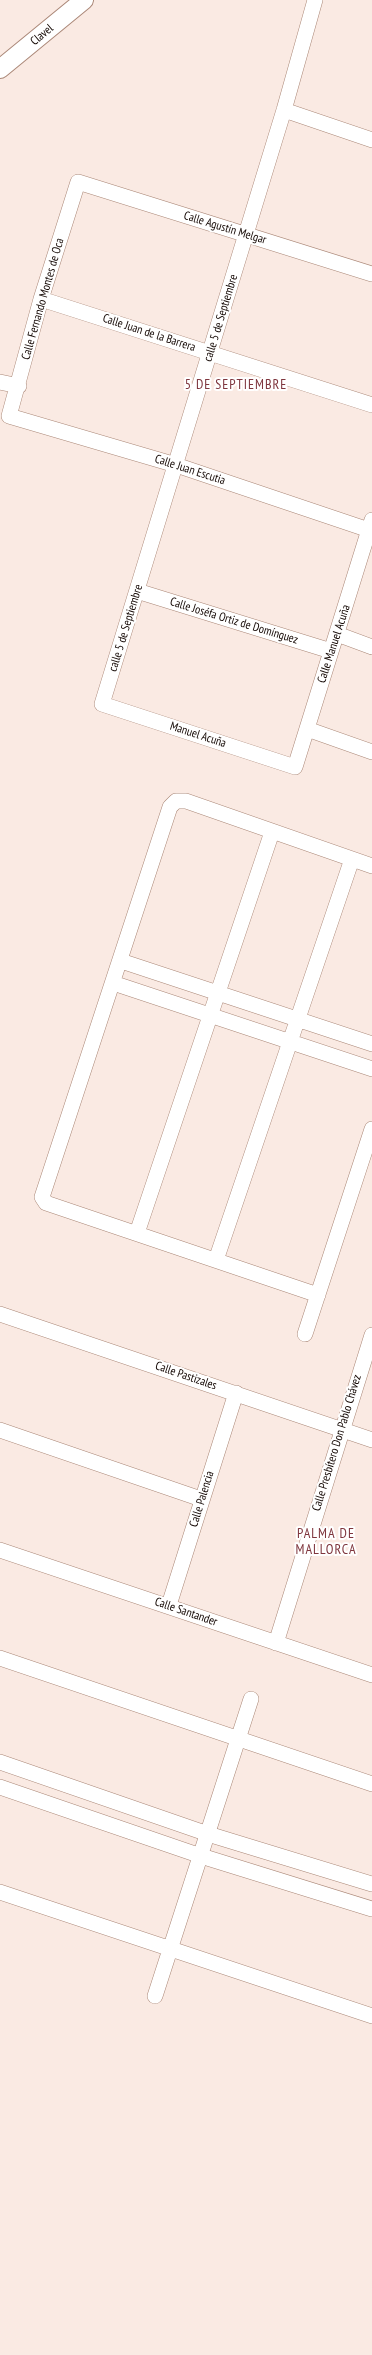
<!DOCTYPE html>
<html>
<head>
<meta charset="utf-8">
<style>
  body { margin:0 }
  canvas { display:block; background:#faeae3 }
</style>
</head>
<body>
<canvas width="372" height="2355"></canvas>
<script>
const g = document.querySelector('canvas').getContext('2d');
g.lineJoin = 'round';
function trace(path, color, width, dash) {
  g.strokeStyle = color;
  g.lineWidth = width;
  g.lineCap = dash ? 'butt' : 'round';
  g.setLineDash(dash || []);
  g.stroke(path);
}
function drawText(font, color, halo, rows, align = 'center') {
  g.font = font + ' "PT Sans Narrow",sans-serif';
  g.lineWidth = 4;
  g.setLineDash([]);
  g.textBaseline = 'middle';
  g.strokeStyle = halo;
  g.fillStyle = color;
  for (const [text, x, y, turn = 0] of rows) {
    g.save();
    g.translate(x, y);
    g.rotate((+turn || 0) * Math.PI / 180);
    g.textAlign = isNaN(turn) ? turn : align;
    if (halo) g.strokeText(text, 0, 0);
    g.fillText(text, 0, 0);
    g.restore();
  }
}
const minor = new Path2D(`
  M315,0l-31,110 -182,594 193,63 77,-247
  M284,110l88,30
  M41,299l331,106
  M0,382l19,4
  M369,530l-193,-65 -167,-49 32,-117 37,-117 294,92
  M137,591l194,60
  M337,634l35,13
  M307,729l65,23
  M121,961l251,83
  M113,983l259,86
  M137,1233l135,-401
  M216,1260l136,-401
  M318,1295l-272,-92 -4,-6 128,-390 6,-6h10l186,65
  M0,1314l372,126
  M305,1334l67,-205
  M0,1430l201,69
  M0,1550l372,125
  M169,1605l67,-212
  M276,1643l96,-308
  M0,1658l372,126
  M0,1762l208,72 164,50
  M0,1787l201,69 171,53
  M0,1892l372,124
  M155,1996l96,-297`);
const tertiary = new Path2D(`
  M0,69l84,-69`);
trace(minor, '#ab8878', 16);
trace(tertiary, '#ab8878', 20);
trace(minor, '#fff', 15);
trace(tertiary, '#fff', 18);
drawText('12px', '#140804', '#fff', [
  ["Clavel",42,35,-40],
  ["Calle Agustín Melgar",225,228,17],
  ["Calle Fernando Montes de Oca",43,299,-74],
  ["calle 5 de Septiembre",221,318,-73],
  ["Calle Juan de la Barrera",149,333,18],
  ["Calle Juan Escutia",190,470,18],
  ["Calle Joséfa Ortiz de Domínguez",234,621,17],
  ["calle 5 de Septiembre",126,628,-73],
  ["Calle Manuel Acuña",334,644,-72],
  ["Manuel Acuña",198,735,18],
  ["Calle Pastizales",186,1376,19],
  ["Calle Presbítero Don Pablo Chávez",337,1443,-73],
  ["Calle Palencia",202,1499,-73],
  ["Calle Santander",186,1612,19]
]);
g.letterSpacing = '1px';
drawText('14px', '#7f363e', '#fff', [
  ["5 DE SEPTIEMBRE",236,385],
  ["PALMA DE",326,1534],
  ["MALLORCA",326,1550]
]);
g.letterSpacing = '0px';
</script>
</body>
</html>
